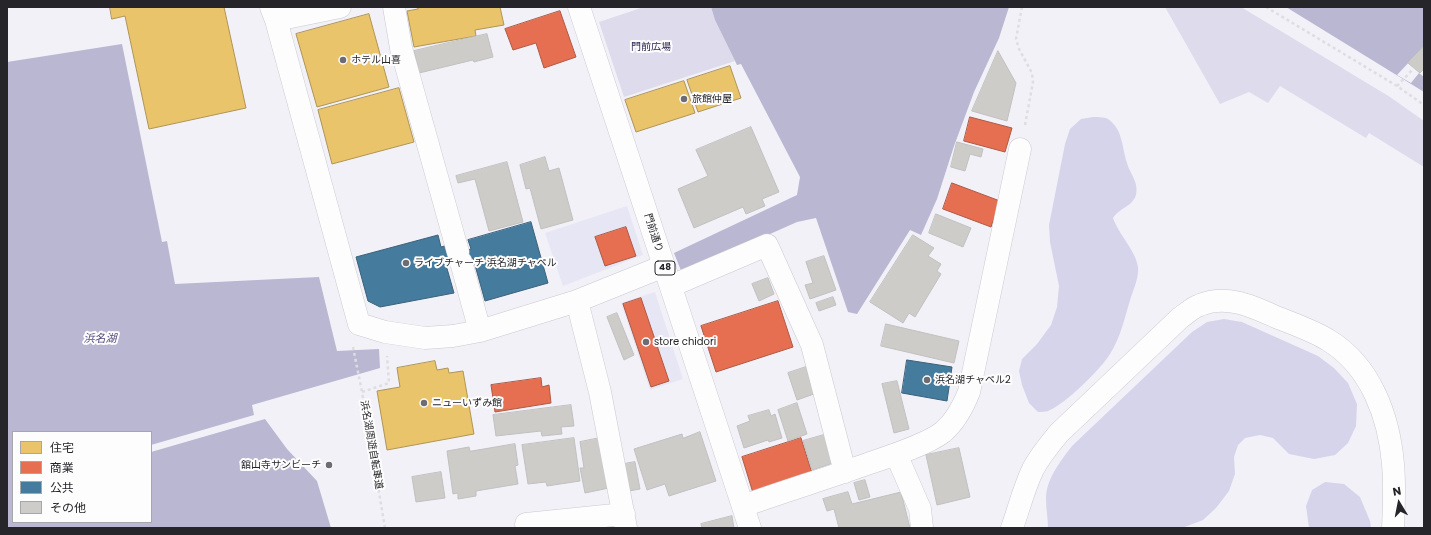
<!DOCTYPE html>
<html>
<head>
<meta charset="utf-8">
<style>
  body { margin:0 }
  #map { position:relative; width:1431px; height:535px; overflow:hidden; background:#f2f1f8; font-family:Poppins,"Noto Sans JP",sans-serif }
  canvas { display:block }
  .frame { position:absolute; inset:0; border:8px solid #25252a; pointer-events:none }
  .legend { position:absolute; left:12px; top:431px; width:140px; height:92px; box-sizing:border-box; background:#fdfdfd; border:1px solid #a7a7a9; margin:0; padding:5px 7px; list-style:none; font-size:12px; color:#25252a }
  .legend li { display:flex; align-items:center; gap:8px; height:20px }
  .legend b { width:20px; border:1px solid #a7a7a9 }
  .north { position:absolute; left:1379px; top:483px; width:40px; height:40px; -webkit-text-stroke:3px #fdfdfd; paint-order:stroke; rotate:350deg; font-size:11px; font-weight:700; line-height:16px; text-align:center; color:#25252a }
  .north::after { content:''; display:block; margin:auto; width:14px; height:18px; background:#25252a; clip-path:polygon(50% 0,100% 100%,50% 72%,0 100%) }
</style>
</head>
<body>
<div id="map">
<canvas width="1431" height="535"></canvas>
<div class="frame"></div>
<ul class="legend">
<li><b style="height:11px;background:#e9c46a"></b>住宅</li>
<li><b style="height:11px;background:#e76f51"></b>商業</li>
<li><b style="height:11px;background:#457b9d"></b>公共</li>
<li><b style="height:11px;background:#cdccc8"></b>その他</li>
</ul>
<div class="north">N</div>
</div>
<script>
const g = document.querySelector('canvas').getContext('2d');
g.lineJoin = 'round';
function paint(path, color) {
  g.fillStyle = color;
  g.fill(path, 'evenodd');
}
function trace(path, color, width, dash) {
  g.strokeStyle = color;
  g.lineWidth = width;
  g.lineCap = dash ? 'butt' : 'round';
  g.setLineDash(dash || []);
  g.stroke(path);
}
function drawText(font, color, halo, rows, align = 'center') {
  g.font = font + ' Poppins,"Noto Sans JP",sans-serif';
  g.lineWidth = 4;
  g.setLineDash([]);
  g.textBaseline = 'middle';
  g.strokeStyle = halo;
  g.fillStyle = color;
  for (const [text, x, y, turn = 0] of rows) {
    g.save();
    g.translate(x, y);
    g.rotate((+turn || 0) * Math.PI / 180);
    g.textAlign = isNaN(turn) ? turn : align;
    if (halo) g.strokeText(text, 0, 0);
    g.fillText(text, 0, 0);
    g.restore();
  }
}
paint(new Path2D(`
  M627,206l16,49 -80,31 -18,-53z
  M655,292l28,87 -33,11 -29,-87z`), '#e7e6f4');
paint(new Path2D(`
  M641,7h70l4,13 20,41 -111,36 -25,-75 42,-14z
  M1165,7h76l149,90 34,24v46l-55,-34 -3,5 -86,-52 -12,17 -19,-11 -29,12z`), '#dddbec');
paint(new Path2D(`
  M1093,117c4,0 11,0 15,2 15,10 14,29 19,44 3,11 12,19 9,32 -4,12 -17,13 -23,23 6,17 23,33 25,49 1,10 -4,21 -7,30 -6,19 -10,40 -21,57 -9,15 -44,49 -60,56 -3,2 -8,2 -12,2l-9,-9 -7,-18 -3,-14 3,-12 15,-15 14,-19 6,-18 2,-21 -9,-44 -1,-17 16,-81 5,-15 11,-10z
  M1224,319l18,3 76,34 16,12 14,15 9,21 -1,22 -8,17 -13,12 -21,4 -25,-5 -16,-16 -13,-3 -15,3 -7,7 -4,12 1,17 -6,17 -13,17 -13,12 -21,8h-134c0,-9 -2,-19 -2,-29 0,-20 14,-37 26,-53l120,-114 15,-10z
  M1325,482l19,2 16,13 10,24 1,7h-62l-3,-22 6,-16z`), '#d6d4eb');
paint(new Path2D(`
  M711,7h298l-10,31 -25,54 -20,54 -17,53 -16,36 -11,-5 -53,84 -9,-2 -32,-94 -19,4 -115,51 -8,-20 123,-58 3,-18 -59,-113 -4,1 -22,-45z
  M1286,7h138v85z
  M122,44l40,198 5,-1 8,43 144,-7 18,74 42,-2 1,19 -128,37 2,10 -103,30v-13h-138v90h138v-70l114,-33 22,30 30,32 14,47h-324v-466z`), '#b9b7d2');
paint(new Path2D(`
  M1424,46v31l-5,-4 -8,10 -14,-8z`), '#f2f1f8');
const homes = new Path2D(`
  M110,7h114l22,101 -97,21 -24,-113 -13,3z
  M417,7h83l4,18 -29,5 1,6 -62,11 -7,-36 11,-2z
  M369,14l20,73 -72,20 -21,-73z
  M730,66l11,32 -43,14 -11,-32z
  M684,81l11,32 -59,19 -11,-32z
  M399,88l15,54 -82,22 -14,-54z
  M435,361l2,9 11,-2 1,5 14,-2 11,63 -87,16 -10,-59 23,-4 -3,-19z`);
paint(homes, '#e9c46a');
trace(homes, '#ae9457', 1);
const shops = new Path2D(`
  M560,11l16,46 -32,11 -8,-25 -23,7 -8,-21z
  M970,117l42,11 -7,24 -41,-11z
  M952,183l48,18 -9,26 -48,-18z
  M626,227l10,29 -31,10 -10,-29z
  M641,298l28,83 -18,6 -28,-83z
  M778,301l15,46 -77,25 -15,-46z
  M541,378l1,9 7,-2 2,18 -56,9 -4,-27z
  M801,438l11,35 -59,20 -11,-36z`);
paint(shops, '#e76f51');
trace(shops, '#ad5945', 1);
const public = new Path2D(`
  M531,222l17,61 -63,18 -12,-43 -27,7 8,28 -74,14 -12,-6 -12,-44 82,-22 3,12 11,-3 3,9 16,-4 -3,-9z
  M907,360l45,7 -5,34 -45,-8z`);
paint(public, '#457b9d');
trace(public, '#3b617a', 1);
const building = new Path2D(`
  M487,34l6,23 -19,5 -1,-2 -54,13 -5,-22z
  M1424,46v23l-4,4 -12,-10z
  M998,51l18,32 -9,38 -35,-10z
  M751,127l28,65 -17,7 3,7 -19,8 -3,-7 -49,21 -16,-39 30,-13 -12,-26z
  M957,142l26,7 -2,8 -11,-3 -5,17 -14,-4z
  M545,157l4,14 10,-3 14,52 -32,9 -11,-41 -4,1 -6,-24z
  M507,162l16,60 -34,9 -14,-52 -17,4 -2,-7z
  M936,214l35,14 -8,19 -34,-14z
  M913,235l21,13 -6,8 13,8 -4,7 4,3 -26,43 -6,-4 -6,10 -33,-21z
  M824,256l12,34 -26,9 -5,-14 8,-2 -7,-21z
  M768,278l6,16 -15,7 -7,-17z
  M833,297l3,8 -17,6 -3,-8z
  M617,313l17,42 -10,5 -17,-43z
  M886,324l73,17 -5,22 -73,-17z
  M806,367l8,27 -17,6 -9,-27z
  M897,381l12,48 -15,4 -12,-49z
  M797,403l10,31 -19,7 -10,-31z
  M571,405l3,21 -13,1 1,7 -20,2 -1,-5 -45,5 -3,-21z
  M769,410l2,6 4,-2 7,24 -13,4 -1,-2 -24,8 -7,-22 13,-5 -2,-5z
  M700,432l16,49 -47,15 -4,-12 -18,6 -13,-41 48,-15 1,4z
  M827,434l9,28 -24,8 -9,-29z
  M574,438l6,43 -33,5 -1,-4 -18,2 -6,-39z
  M600,438l9,50 -24,5 -5,-25h4l-4,-26z
  M515,444l3,21 -3,1 3,18 -42,7v5l-18,3v-6l-5,1 -6,-43 22,-4 1,4z
  M959,448l11,49 -33,8 -11,-50z
  M635,462l5,27 -11,2 -5,-27z
  M441,472l4,26 -29,4 -4,-25z
  M865,480l5,17 -11,3 -5,-17z
  M848,492l4,12 49,-12 9,36h-71l-5,-19 -7,2 -4,-12z
  M732,516l2,12h-32l-1,-4z`);
paint(building, '#cdccc8');
trace(building, '#c0c0c0', 1);
const minor = new Path2D(`
  M271,7l5,13 64,-13
  M394,7l7,41 57,204
  M276,20l83,304 26,8 40,6 28,-2 27,-5 97,-30 87,-35
  M461,262l19,69
  M671,286l96,-41 45,100 33,127
  M577,301l23,91 26,136
  M896,454l24,55 2,19
  M743,506c42,-15 85,-28 127,-43 21,-7 56,-18 73,-31 13,-11 20,-25 26,-40l51,-243
  M526,524l98,-10
  M1012,528c7,-20 12,-40 21,-59 7,-13 16,-24 26,-36l121,-115c6,-4 13,-11 20,-13 26,-11 52,1 76,12 15,6 38,14 52,23 43,26 61,77 65,124 2,21 1,43 0,64`);
const major = new Path2D(`
  M579,7l171,521`);
trace(minor, '#cac9cf', 23);
trace(major, '#cac9cf', 23);
trace(new Path2D(`
  M1022,7l-6,32 3,10 13,24 1,9 -8,43
  M1266,7l131,79 27,19
  M1397,86l17,-18
  M353,347l9,45
  M385,528l-23,-136 27,-9 -2,-27`), '#dedde0', 2.5, [3, 3]);
trace(minor, '#fdfdfe', 22);
trace(major, '#fdfdfe', 22);
for (const [x, y, r, color] of [
  [343,60,4,"#6d6c72"],
  [684,99,4,"#6d6c72"],
  [406,263,4,"#6d6c72"],
  [646,342,4,"#6d6c72"],
  [927,380,4,"#6d6c72"],
  [424,403,4,"#6d6c72"],
  [329,465,4,"#6d6c72"]
]) {
  const dot = new Path2D();
  dot.arc(x, y, r, 0, 2 * Math.PI);
  g.fillStyle = color;
  g.fill(dot);
  trace(dot, '#fdfdfd', 1.5);
}
for (const [x, y, w] of [
  [665,268,20]
]) {
  const box = new Path2D();
  box.roundRect(x - w / 2, y - 7, w, 14, 3);
  g.fillStyle = '#fdfdfd';
  g.fill(box);
  trace(box, '#25252a', 1);
}
drawText('bold 9px', '#25252a', null, [
  ["48",665,268]
]);
drawText('10px', '#2e2654', '#fdfdfd', [
  ["門前広場",651,47]
]);
drawText('10px', '#25252a', '#fdfdfd', [
  ["ホテル山喜",351,60],
  ["旅館仲屋",692,99],
  ["ライブチャーチ 浜名湖チャペル",414,263],
  ["store chidori",654,342],
  ["浜名湖チャペル2",935,380],
  ["ニューいずみ館",432,403],
  ["舘山寺サンビーチ",321,465,"right"]
], 'left');
drawText('10px', '#25252a', '#fdfdfd', [
  ["門前通り",653,233,72],
  ["浜名湖周遊自転車道",371,445,80]
]);
drawText('italic 11px', '#524c7d', '#fdfdfd', [
  ["浜名湖",100,339]
]);
</script>
</body>
</html>
